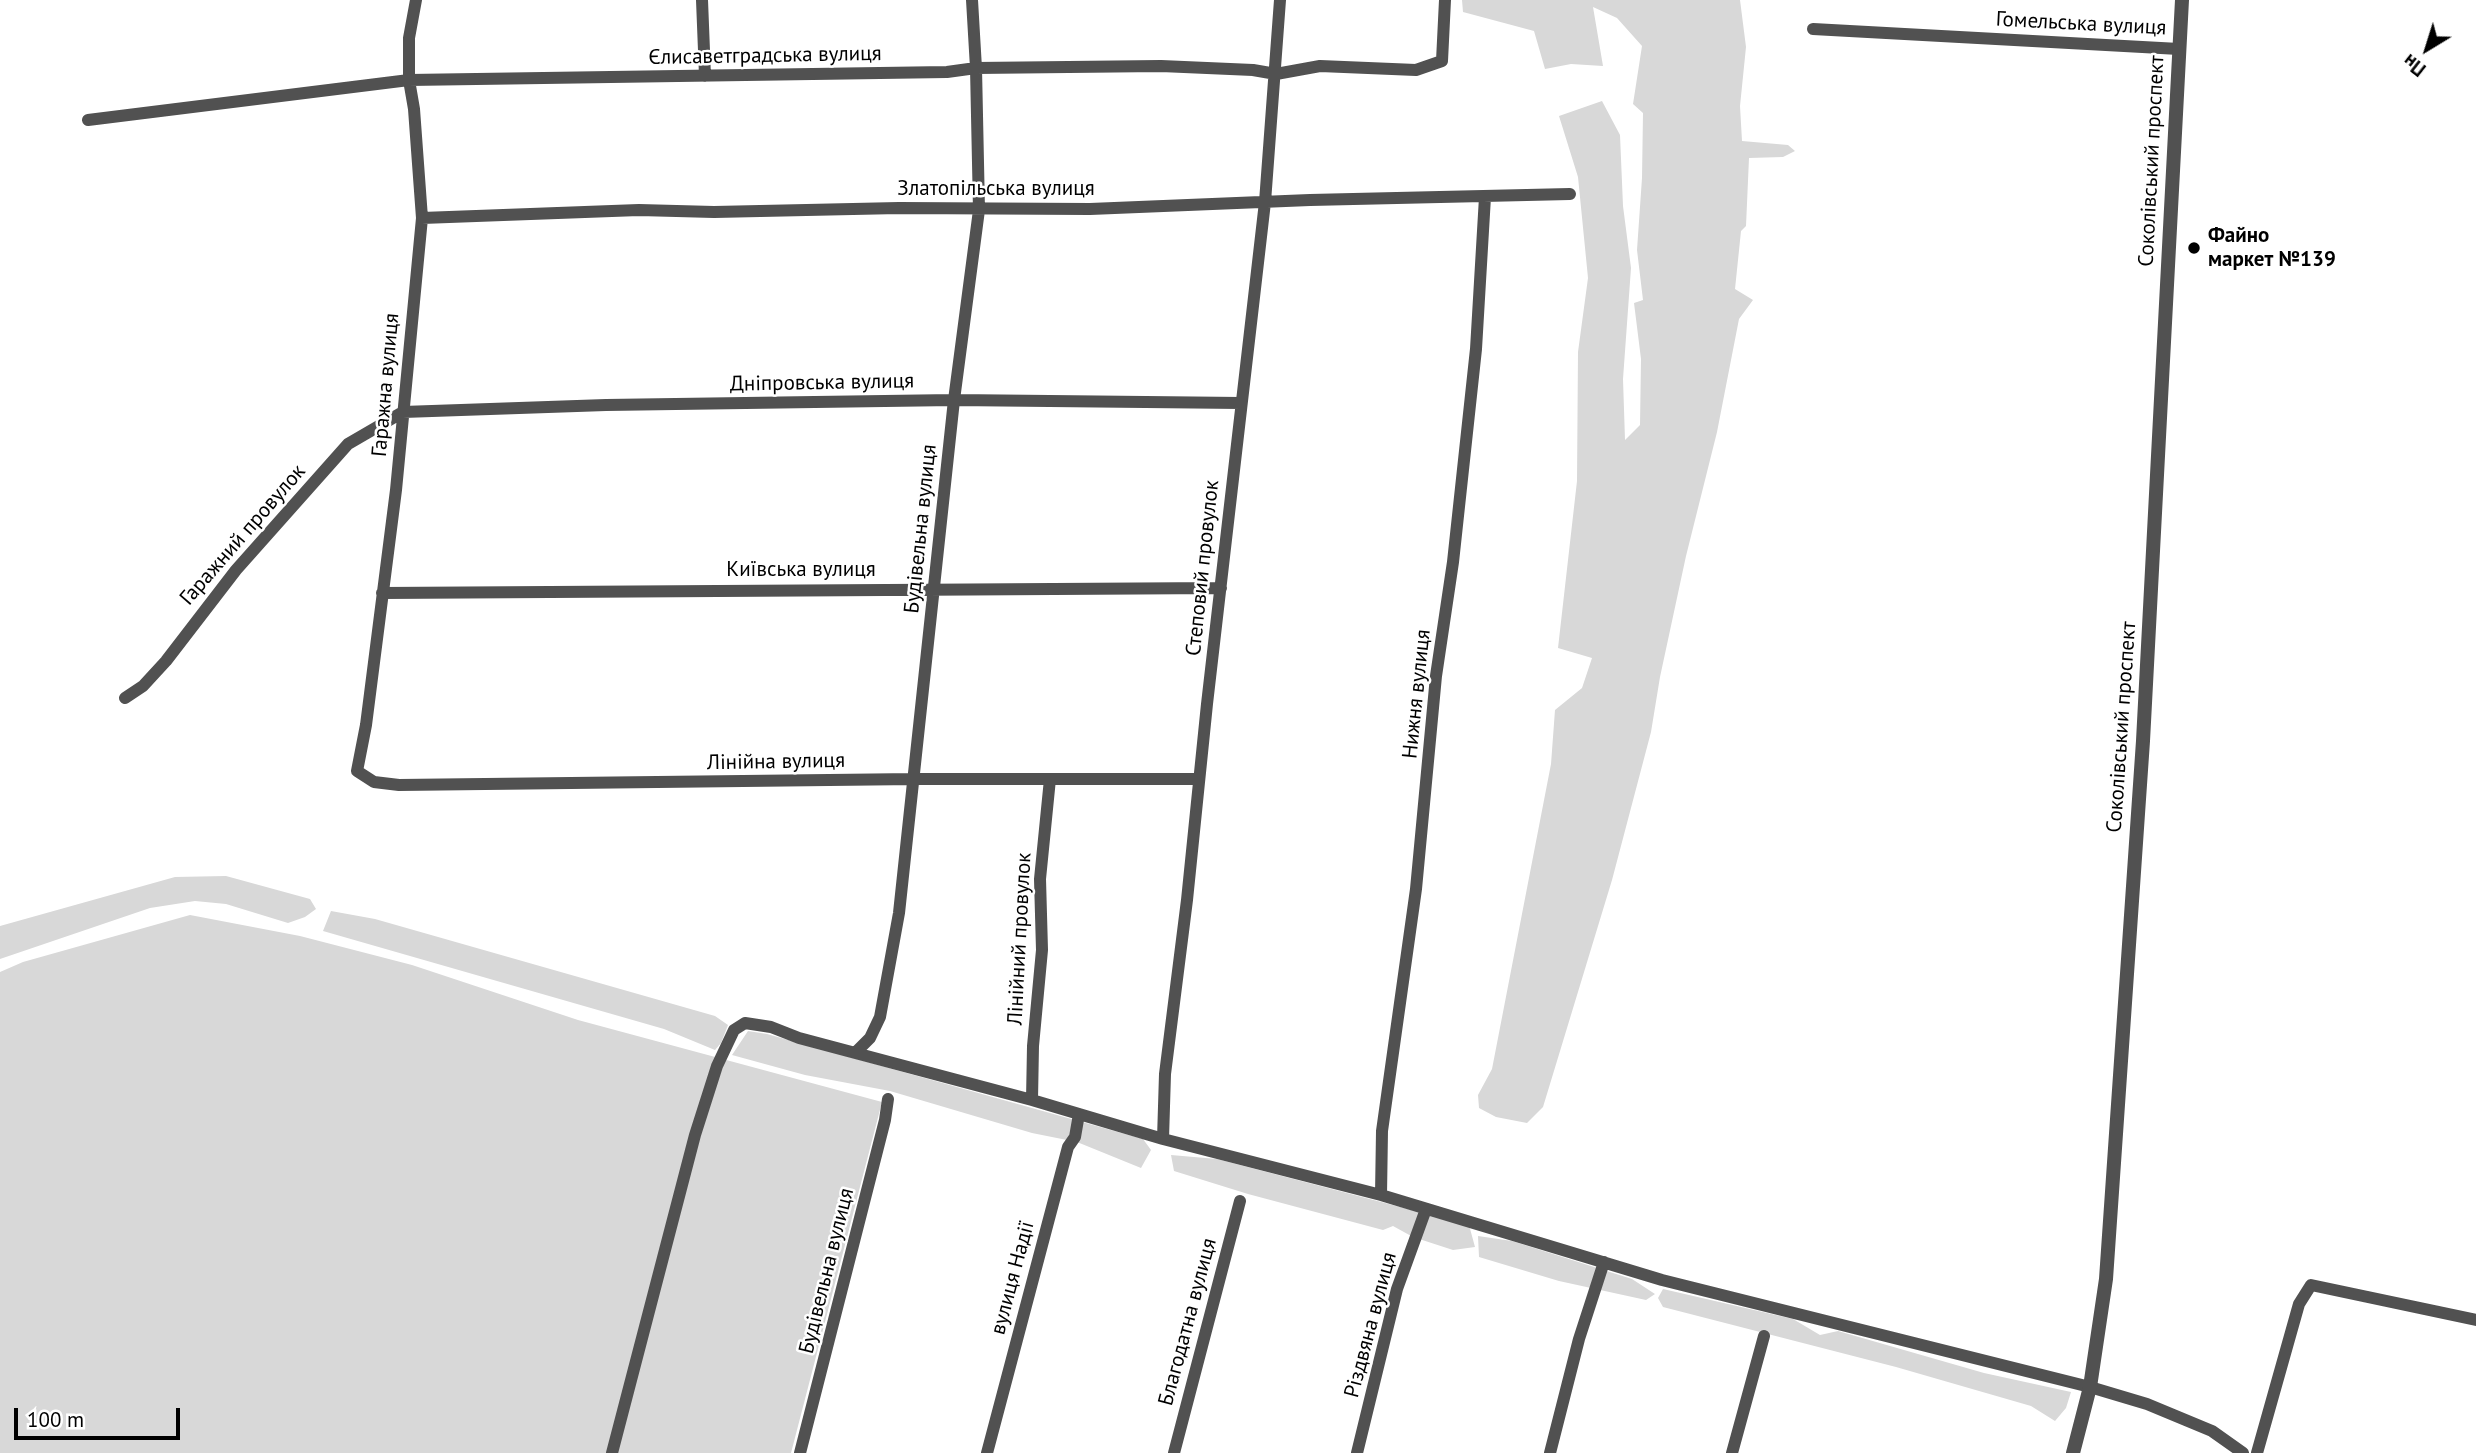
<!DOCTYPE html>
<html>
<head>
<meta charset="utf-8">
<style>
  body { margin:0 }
  #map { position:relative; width:2476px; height:1453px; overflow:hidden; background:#fff; font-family:"PT Sans",sans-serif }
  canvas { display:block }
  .north { position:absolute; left:2392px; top:14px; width:70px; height:70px; -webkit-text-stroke:5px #fff; paint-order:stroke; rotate:218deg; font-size:19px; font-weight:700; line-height:28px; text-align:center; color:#000 }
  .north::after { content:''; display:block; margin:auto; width:24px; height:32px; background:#000; clip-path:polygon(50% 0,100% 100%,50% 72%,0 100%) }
  .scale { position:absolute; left:14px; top:1408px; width:166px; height:32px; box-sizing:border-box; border:4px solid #000; border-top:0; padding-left:9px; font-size:21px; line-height:24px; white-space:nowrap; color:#000; -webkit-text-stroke:5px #fff; paint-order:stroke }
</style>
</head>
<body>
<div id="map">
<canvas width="2476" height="1453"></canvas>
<div class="north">Пн</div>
<div class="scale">100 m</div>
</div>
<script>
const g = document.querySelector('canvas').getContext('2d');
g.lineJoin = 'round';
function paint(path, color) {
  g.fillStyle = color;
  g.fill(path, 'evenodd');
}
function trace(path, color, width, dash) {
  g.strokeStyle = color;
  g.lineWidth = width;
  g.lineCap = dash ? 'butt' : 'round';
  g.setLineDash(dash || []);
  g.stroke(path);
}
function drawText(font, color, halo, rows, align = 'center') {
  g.font = font + ' "PT Sans",sans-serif';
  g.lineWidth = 5;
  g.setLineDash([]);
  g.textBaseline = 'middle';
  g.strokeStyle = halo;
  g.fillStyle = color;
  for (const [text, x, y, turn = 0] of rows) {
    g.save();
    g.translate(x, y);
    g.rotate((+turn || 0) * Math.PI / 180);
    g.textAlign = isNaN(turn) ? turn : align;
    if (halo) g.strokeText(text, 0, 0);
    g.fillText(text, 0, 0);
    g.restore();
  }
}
paint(new Path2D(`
  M1462,0h278l6,47 -6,59 2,35 46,4 7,6 -12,6 -34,1 -3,68 -5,5 -6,58 18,11 -14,19 -22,113 -31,124 -26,121 -9,55 -39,148 -69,227 -16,16 -31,-6 -17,-9 -1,-13 14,-26 59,-305 4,-54 27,-22 10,-30 -34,-10 19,-167 1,-129 10,-74 -10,-101 -19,-61 43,-15 18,34 3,71 8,62 -8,111 2,61 15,-15 1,-66 -7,-56 9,-3 -6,-50 5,-72 1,-65 -10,-9 9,-58 -25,-28 -24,-11 10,59 -32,-2 -26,5 -11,-38 -71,-19z
  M226,876l84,23 6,10 -11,8 -17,6 -62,-19 -31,-3 -45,7 -150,51v-33l175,-49z
  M331,911l44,8 340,97 13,9 -7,18 -6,7 -51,-21 -341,-98z
  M190,915l110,21 112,29 166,55 304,82 -91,351h-791v-481l23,-10z
  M748,1031l19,3 376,105 8,11 -10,18 -64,-26 -45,-9 -142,-42 -85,-16 -73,-20z
  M1171,1155l46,4 252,66 6,22 -22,3 -40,-13 -20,-11 -10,4 -135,-36 -74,-23z
  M1478,1236l34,5 120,38 23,15 -9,6 -87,-19 -80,-24z
  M1663,1289l130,30 27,16 18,-4 146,42 87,19 -5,16 -11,13 -24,-15 -135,-39 -233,-60 -5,-9z`), '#d8d8d8');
trace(new Path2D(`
  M416,0l-7,38v42l5,29 8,109 -26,272 -30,235 -9,46 17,11 25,3 516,-6h284
  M702,0l3,76
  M1813,29l366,20
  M88,120l321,-40 538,-8 29,-4 185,-2 92,4 23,4 44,-8 96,4 26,-9 3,-61
  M422,218l217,-8 75,2 185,-4 191,1 220,-9 260,-6
  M382,593l839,-5
  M125,698l18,-12 23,-25 70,-91 112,-126 55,-32 203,-7 348,-5 287,3
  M856,1052l14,-14 10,-21 19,-104 55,-513 25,-190 -3,-142 -4,-68
  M1032,1100l1,-54 9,-96 -2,-71 10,-100
  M1163,1139l2,-65 22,-174 20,-196 58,-502 15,-202
  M1381,1195l1,-64 34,-242 20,-213 17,-114 23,-213 9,-152
  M612,1453l83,-318 22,-69 17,-36 11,-7 26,4 28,11 233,62 131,39 218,56 281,85 428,107 57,17 65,27 31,22
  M800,1453l85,-333 3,-21
  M987,1453l81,-306 7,-10 4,-23
  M1174,1453l66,-252
  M1357,1453l40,-164 29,-80
  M1550,1453l29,-114 25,-77
  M1732,1453l32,-117
  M2257,1453l42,-149 12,-19 165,35`), '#515151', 12);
trace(new Path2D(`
  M2073,1453l17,-66 16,-108 37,-538 39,-741`), '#515151', 14);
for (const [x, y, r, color] of [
  [2194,248,7,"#000"]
]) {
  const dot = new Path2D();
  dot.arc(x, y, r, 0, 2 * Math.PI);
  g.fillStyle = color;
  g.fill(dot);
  trace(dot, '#fff', 2.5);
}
drawText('21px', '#000', '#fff', [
  ["Гомельська вулиця",2081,24,3],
  ["Єлисаветградська вулиця",765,56,-1],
  ["Соколівський проспект",2152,161,-87],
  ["Златопільська вулиця",996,189],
  ["Дніпровська вулиця",822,383,-1],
  ["Гаражна вулиця",386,385,-85],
  ["Будівельна вулиця",921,529,-84],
  ["Гаражний провулок",243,535,-49],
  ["Степовий провулок",1203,568,-84],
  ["Київська вулиця",801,570],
  ["Нижня вулиця",1417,694,-84],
  ["Соколівський проспект",2122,727,-86],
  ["Лінійна вулиця",776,762,-1],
  ["Лінійний провулок",1020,939,-87],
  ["Будівельна вулиця",827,1271,-76],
  ["вулиця Надії",1013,1278,-75],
  ["Благодатна вулиця",1188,1322,-75],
  ["Різдвяна вулиця",1371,1325,-75]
]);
drawText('bold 21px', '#000', '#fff', [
  ["Файно",2208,236],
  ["маркет №139",2208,260]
], 'left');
</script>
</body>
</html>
